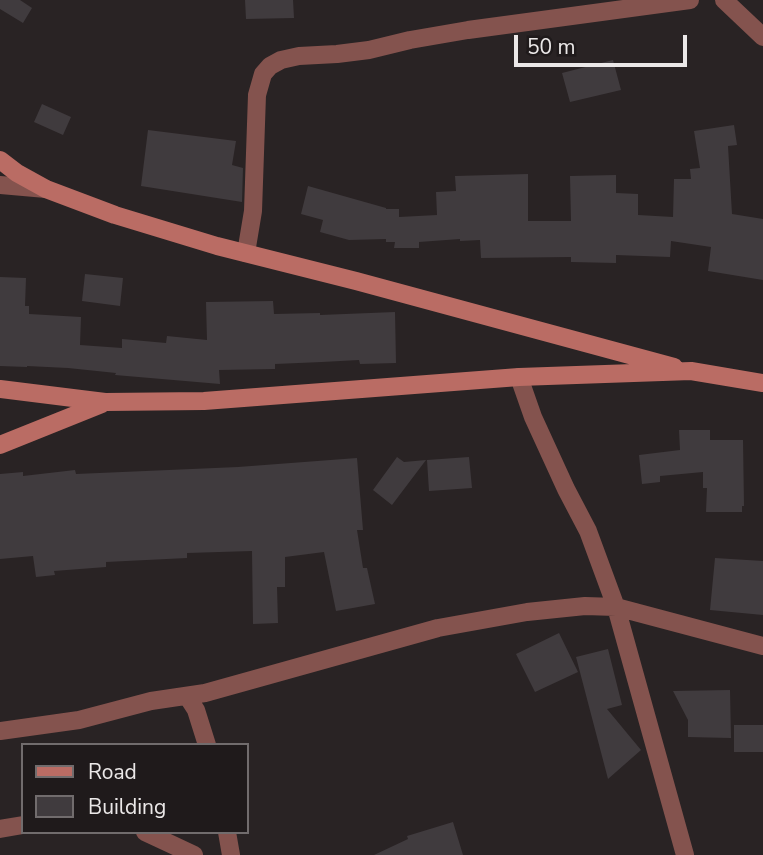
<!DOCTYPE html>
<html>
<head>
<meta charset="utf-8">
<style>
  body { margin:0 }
  #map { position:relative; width:763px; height:855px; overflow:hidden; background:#292324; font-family:"Nunito Sans",sans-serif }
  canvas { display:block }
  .legend { position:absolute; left:21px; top:743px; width:228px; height:91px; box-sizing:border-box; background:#1f1a1b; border:2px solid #716c6d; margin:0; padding:9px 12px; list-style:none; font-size:21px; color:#ebe8e8 }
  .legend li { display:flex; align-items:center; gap:14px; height:35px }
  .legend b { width:35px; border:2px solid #716c6d }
  .scale { position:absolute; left:514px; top:35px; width:173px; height:32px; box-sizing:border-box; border:4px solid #ebe8e8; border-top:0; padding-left:9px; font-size:21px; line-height:24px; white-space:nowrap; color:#ebe8e8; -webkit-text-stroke:5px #1f1a1b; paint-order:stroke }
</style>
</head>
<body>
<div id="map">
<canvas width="763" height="855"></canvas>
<ul class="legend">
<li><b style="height:9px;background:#ba6c64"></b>Road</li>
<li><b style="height:19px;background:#403b3e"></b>Building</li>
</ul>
<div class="scale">50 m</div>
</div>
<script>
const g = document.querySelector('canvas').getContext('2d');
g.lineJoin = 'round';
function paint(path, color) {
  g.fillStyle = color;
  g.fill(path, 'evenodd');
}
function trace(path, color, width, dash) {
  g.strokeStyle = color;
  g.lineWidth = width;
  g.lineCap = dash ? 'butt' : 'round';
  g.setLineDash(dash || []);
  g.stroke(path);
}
paint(new Path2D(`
  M0,0h20l12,8 -9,15 -23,-14z
  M245,0h48l1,18 -48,1z
  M613,60l8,30 -51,12 -8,-29z
  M42,104l29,13 -8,18 -29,-13z
  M734,125l3,20 -9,1 4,68 31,5v61l-55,-9 3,-24 -40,-6 -1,16 -54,-2v8l-45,-1v-5l-90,1 -1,-18 -20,1v-2l-41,3v6h-25l1,-6h-9v-3l-37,1 -29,-8 3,-12 -22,-6 7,-28 78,22v1h13v8l38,-2 -1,-23 20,-1 -1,-15 73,-2v47h43l-1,-45 46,-1v18l22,1v21l35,2 1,-38h17l-1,-10 10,-1 -6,-37z
  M148,130l88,11 -4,24 11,3 -1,34 -101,-16z
  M85,274l38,4 -3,28 -38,-5z
  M0,277l26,1 -1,28h4v8l52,3 -1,28 42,3v-9l44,4 1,-7 40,4 -1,-38 67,-1 1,13 46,-1v2l75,-3 1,51 -36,1 -1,-4 -37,2 -47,2v5l-56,1 1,14 -105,-9 1,-2 -48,-5 -41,-2v1l-27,-1z
  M679,430h31v10h33l1,66h-2v6h-36l1,-24h-4v-16l-43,4v6l-18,2 -3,-29 41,-5z
  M397,457l7,5 22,-2 -34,45 -19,-15z
  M469,457l3,31 -43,3 -2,-31z
  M357,458l6,72h-6l6,38h4l8,36 -39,7 -12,-59 -39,5v30h-8l1,36 -25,1 -1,-73 -65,2v5l-81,4v5l-52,4 1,4 -19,2 -3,-21 -33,3v-85l23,-2v4l52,-6 1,4 162,-7z
  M715,558l48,3v54l-53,-5z
  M559,633l19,39 -43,20 -19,-38z
  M608,649l14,56 -15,4 34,41 -33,29 -32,-122z
  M730,690l1,48 -43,-1v-17l-15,-29z
  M734,725h29v27h-29z
  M453,822l10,33h-89l34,-16 -1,-3z`), '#403b3e');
trace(new Path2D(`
  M724,0l39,37
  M0,185l46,4
  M246,253l7,-42 4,-116 6,-21 7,-8 11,-6 18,-4 38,-2 32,-4 41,-10 58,-10 222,-30
  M519,377l14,40 33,72 22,42 28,76 69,248
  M187,696l9,14 11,35
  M0,731l79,-11 72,-19 54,-8 233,-65 89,-16 58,-6 31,1 147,39
  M0,829l23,-4
  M145,832l49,23
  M227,832l4,23`), '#84534e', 18);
trace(new Path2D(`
  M0,160l17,13 29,16 69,26 102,31 139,35 318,86
  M0,389l105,13 99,-1 315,-24 172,-6 72,12
  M0,445l102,-41`), '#ba6c64', 18);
</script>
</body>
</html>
